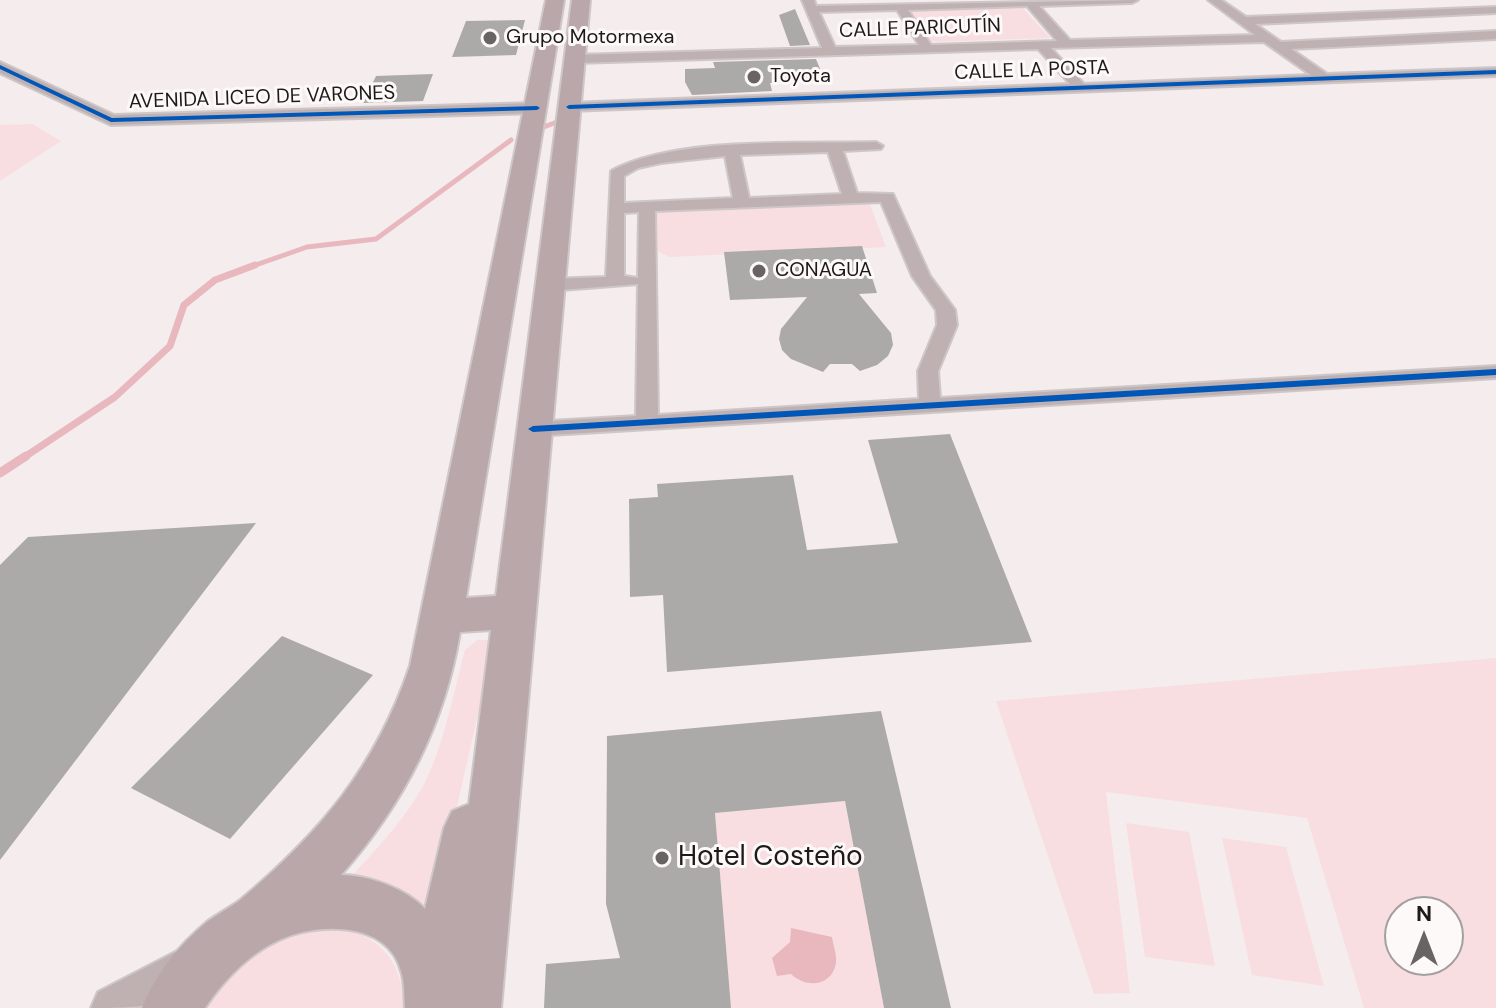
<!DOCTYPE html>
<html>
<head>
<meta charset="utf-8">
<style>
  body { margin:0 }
  #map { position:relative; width:1496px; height:1008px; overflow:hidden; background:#f5eced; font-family:"DM Sans",sans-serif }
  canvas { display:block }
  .north { position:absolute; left:1384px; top:896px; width:80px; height:80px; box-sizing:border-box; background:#fdf9f9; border:2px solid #a49f9f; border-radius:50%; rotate:0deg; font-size:22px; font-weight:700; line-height:32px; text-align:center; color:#1f1919 }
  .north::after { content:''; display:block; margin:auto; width:28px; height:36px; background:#6a6363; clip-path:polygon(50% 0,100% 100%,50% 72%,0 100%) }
</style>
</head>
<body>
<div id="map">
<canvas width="1496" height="1008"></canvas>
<div class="north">N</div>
</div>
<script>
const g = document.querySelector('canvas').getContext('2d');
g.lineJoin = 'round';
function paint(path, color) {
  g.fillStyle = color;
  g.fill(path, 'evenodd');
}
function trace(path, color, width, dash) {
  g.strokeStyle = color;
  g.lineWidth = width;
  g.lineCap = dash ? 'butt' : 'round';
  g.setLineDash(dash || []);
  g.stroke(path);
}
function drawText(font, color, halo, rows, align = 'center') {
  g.font = font + ' "DM Sans",sans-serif';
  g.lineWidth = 6;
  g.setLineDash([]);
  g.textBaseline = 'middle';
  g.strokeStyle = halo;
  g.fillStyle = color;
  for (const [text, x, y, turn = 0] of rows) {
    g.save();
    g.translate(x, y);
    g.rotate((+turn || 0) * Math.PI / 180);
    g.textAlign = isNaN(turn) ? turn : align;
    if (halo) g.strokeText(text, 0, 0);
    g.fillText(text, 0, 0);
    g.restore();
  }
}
paint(new Path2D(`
  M1022,7l28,31 -119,4 -21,-31z
  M32,124l29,17 -61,40v-56z
  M869,202l17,45 -217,10 -13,-7 -1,-39z
  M477,640h11l5,9 -62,270 -81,-41c26,-29 54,-57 73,-92 21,-41 30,-91 42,-136z
  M1496,658v350h-132l-57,-190 -201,-26 24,201 -36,1 -98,-293zM1400,912h48v48h-48z
  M845,801l39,207h-153l-16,-195z
  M1126,823l63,9 26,134 -70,-9z
  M1222,838l64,9 38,139 -72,-11z
  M341,925c43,17 61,36 63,83h-208l38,-46 72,-36z`), '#f8dee1');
paint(new Path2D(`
  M791,928l41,9c1,8 5,18 4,26 -4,23 -29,26 -45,11l-14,2 -5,-18 18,-16z`), '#e8b8be');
trace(new Path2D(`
  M541,128l16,-6
  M250,267l57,-20 69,-8 135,-99`), '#e8b8be', 5);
trace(new Path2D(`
  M23,458l92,-61 55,-51 14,-41 31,-25 40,-15`), '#e8b8be', 7);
trace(new Path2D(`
  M0,473l26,-17`), '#e8b8be', 9);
paint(new Path2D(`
  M795,9l15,36 -20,1 -11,-31z
  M525,20l-9,35 -64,2 14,-36z
  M816,59l9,22 -55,2 2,8 -80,4 -7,-13v-13l30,-1 -2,-6z
  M433,74l-10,27 -60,2 13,-27z
  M862,246l15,47 -18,1 32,39 2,12 -5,11 -11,9 -17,6 -8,-7h-22l-7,8 -32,-13 -9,-9 -3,-11 2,-10 26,-32 -77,3 -6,-48z
  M950,434l82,208 -365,30 -4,-77 -33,2 -1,-98 29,-2 -1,-13 136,-9 14,75 91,-7 -30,-103z
  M256,523l-256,337v-295l28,-28z
  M282,636l91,39 -143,164 -99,-51z
  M881,711l70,297h-67l-39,-207 -130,12 16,195h-187l2,-44 74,-6 -14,-54 1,-168z`), '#acaaa9');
const minor = new Path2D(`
  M802,0h12l2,6 322,-6 -6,3 -93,3 31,34 185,-5 -47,-35h13l25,17 250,-10v6l-241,11 26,18 215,-11v8l-205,10 36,25 169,-6v8l-927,35 -7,-4 7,-4 501,-19 -32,-35 -463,14 -6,-4 6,-4 247,-7zM1027,6l30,35 -126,4 -23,-35zM897,10l22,35 -84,2 -16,-35zM1264,42l47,33 -227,9 -33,-36z
  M876,142l7,4 -2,3 -38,2 14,42 36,1 37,82 25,34 2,15 -19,46 2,27 556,-32v12l-963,58 -8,-2 -3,-5 3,-5 8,-2 103,-6 2,-132 -89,7 -9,-6 9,-6 57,-2 5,-106c65,-35 190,-27 265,-29zM828,152l14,42 -93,4 -9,-43zM725,156l8,42 -109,5v-27l14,-8 23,-5zM881,202l31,74 24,34 1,15 -19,46 1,28 -261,16 -3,-204zM639,212l-1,66 -14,-2v-63z`);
const tertiary = new Path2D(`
  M0,62l114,53 423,-12 9,5 -9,5 -426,12 -111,-52z
  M187,946l16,6 6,16c-19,40 -76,40 -118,40l7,-16z`);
const primary = new Path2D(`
  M546,0h18l-98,598 30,-2 76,-596h18l-89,1008h-96c-1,-12 0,-26 -4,-37 -13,-51 -86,-49 -124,-30 -29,14 -54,40 -72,67h-63c14,-35 37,-63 66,-87 10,-7 21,-13 31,-20 81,-68 137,-134 171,-235zM491,630l-22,174 -17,7 -8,17 -19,81c-18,-20 -57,-34 -84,-34 62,-70 104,-151 119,-243z`);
trace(minor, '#cec7c8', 4);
trace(tertiary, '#cec7c8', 4);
trace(primary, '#cec7c8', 4);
paint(minor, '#bfb0b2');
paint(tertiary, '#bfb0b2');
paint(primary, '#b9a7aa');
paint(new Path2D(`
  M0,65l112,53 425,-12 3,2 -3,2 -426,12 -111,-53z
  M1496,70v4l-927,35 -3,-2 3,-2z
  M1496,369v6l-963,57 -5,-3 5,-3z`), '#0057b8');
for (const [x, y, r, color] of [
  [490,38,8,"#6a6363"],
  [754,77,8,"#6a6363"],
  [759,271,8,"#6a6363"],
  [662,858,8,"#6a6363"]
]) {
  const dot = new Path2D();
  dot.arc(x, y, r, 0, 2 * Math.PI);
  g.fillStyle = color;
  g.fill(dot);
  trace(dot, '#fdf9f9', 3);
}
drawText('20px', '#1f1919', '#fdf9f9', [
  ["CALLE PARICUTÍN",920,29,-2],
  ["CALLE LA POSTA",1032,71,-2],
  ["AVENIDA LICEO DE VARONES",262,98,-2]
]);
drawText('20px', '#1f1919', '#fdf9f9', [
  ["Grupo Motormexa",506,38],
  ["Toyota",770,77],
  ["CONAGUA",775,271]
], 'left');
drawText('28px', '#1f1919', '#fdf9f9', [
  ["Hotel Costeño",678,858]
], 'left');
</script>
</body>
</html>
